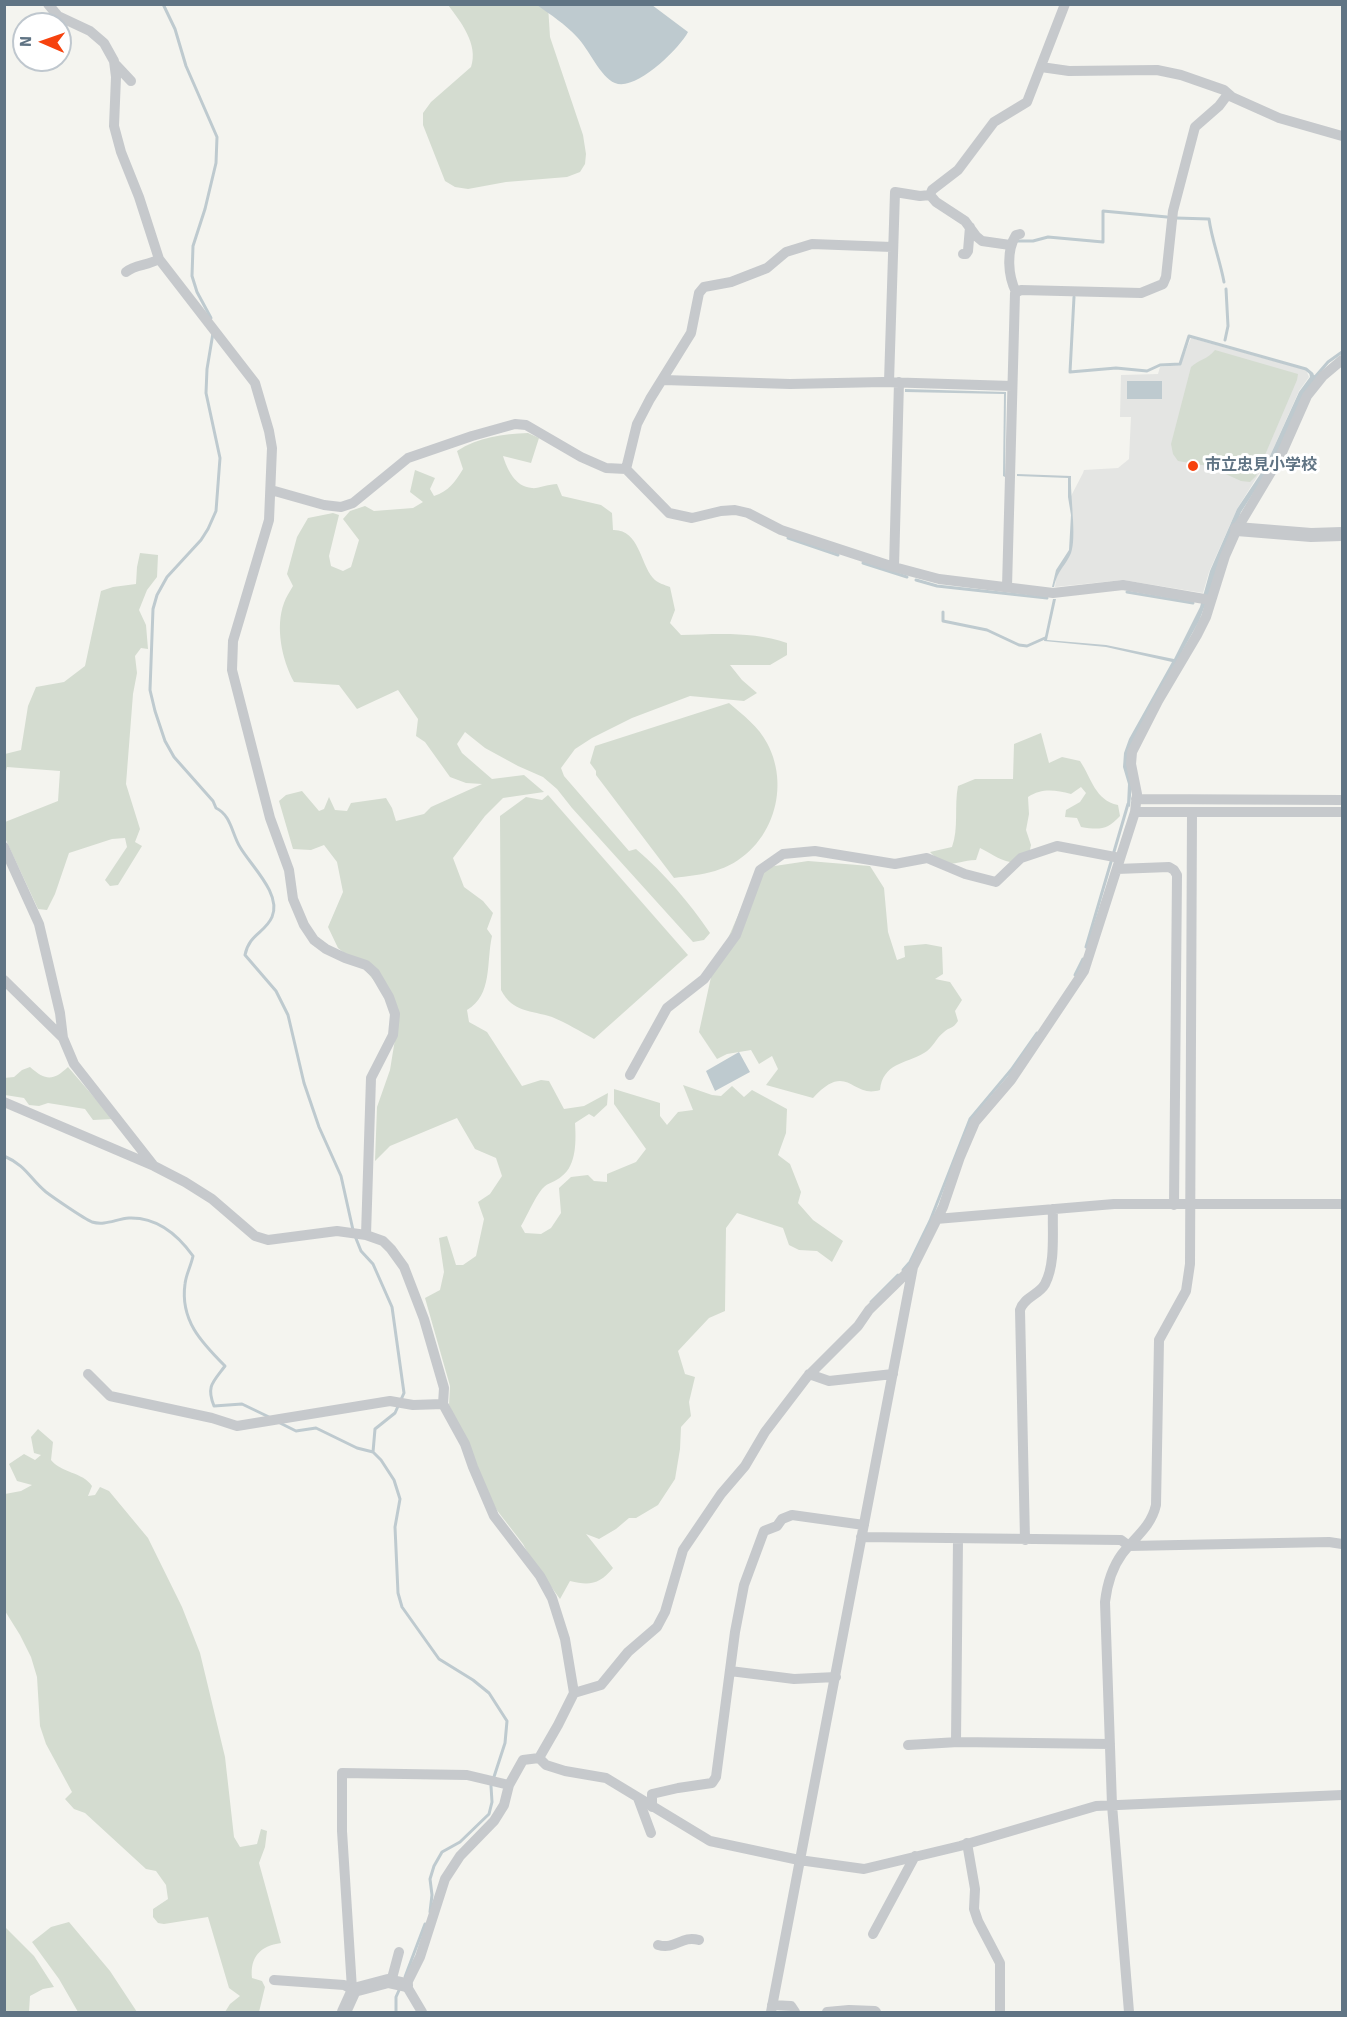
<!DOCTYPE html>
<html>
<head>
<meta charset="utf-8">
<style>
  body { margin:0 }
  #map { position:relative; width:1347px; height:2017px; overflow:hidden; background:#f4f4ef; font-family:Signika,sans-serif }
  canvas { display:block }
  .frame { position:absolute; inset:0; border:6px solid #607484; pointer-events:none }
  .north { position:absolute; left:12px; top:12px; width:60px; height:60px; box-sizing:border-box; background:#fff; border:2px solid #bfc7ce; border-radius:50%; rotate:272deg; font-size:16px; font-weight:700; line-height:24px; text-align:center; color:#607484 }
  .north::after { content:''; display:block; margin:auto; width:21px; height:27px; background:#f6420e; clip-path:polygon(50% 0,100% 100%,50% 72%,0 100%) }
</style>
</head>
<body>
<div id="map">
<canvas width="1347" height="2017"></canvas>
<div class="frame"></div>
<div class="north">N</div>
</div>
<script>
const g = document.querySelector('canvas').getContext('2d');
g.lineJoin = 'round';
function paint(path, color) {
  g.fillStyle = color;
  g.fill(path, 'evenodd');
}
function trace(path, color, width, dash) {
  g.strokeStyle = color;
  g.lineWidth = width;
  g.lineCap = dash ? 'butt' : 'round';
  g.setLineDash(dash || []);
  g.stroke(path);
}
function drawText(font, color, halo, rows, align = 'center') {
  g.font = font + ' Signika,"Noto Sans JP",sans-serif';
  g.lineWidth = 6;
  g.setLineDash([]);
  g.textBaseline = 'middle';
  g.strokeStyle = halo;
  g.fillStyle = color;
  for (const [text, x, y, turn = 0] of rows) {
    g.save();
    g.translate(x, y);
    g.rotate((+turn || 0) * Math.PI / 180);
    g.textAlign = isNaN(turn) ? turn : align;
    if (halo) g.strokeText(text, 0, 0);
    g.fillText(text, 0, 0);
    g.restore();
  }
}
paint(new Path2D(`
  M1191,338l115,32 3,7 -10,14 -29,65 -33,53 -28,63 -6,21 -80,-13 -68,7 2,-14 14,-22 2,-35 -3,-18 13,-25 1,-3 34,-2 11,-9 2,-42h-11l1,-42 37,-1 2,-7 20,-2z`), '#e4e5e3');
paint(new Path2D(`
  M448,5h100l2,32 33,98 3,19 -1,10 -5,8 -13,5 -61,5 -38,7 -13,-2 -10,-6 -22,-56v-12l8,-11 40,-35c8,-23 -11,-46 -23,-62z
  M1215,350l83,24 -1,6 -41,96 -6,6 -9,-1 -33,-15 -30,-5 -5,-7 -2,-10 20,-77c8,-8 16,-7 24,-17z
  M528,433l11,5 -8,25 -28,-7c4,13 12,31 29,32 5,1 17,-4 25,-4l5,12 39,9 11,8 1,17c26,-1 27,33 40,48 4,5 12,7 17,9l5,23 -5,13 11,12c35,-1 72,-4 106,8v12l-17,10h-40l12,15 15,13 -13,8 -54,-5 -58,22 -40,20 -17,11 -14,19 3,8 65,75 7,-2c29,25 53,53 74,84l-6,7 -11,2 -121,-134 -15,-19 -14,-12 -25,-11 -33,-18 -20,-16 -8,12 5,9 30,26 32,-4 20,17 -41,6 -18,18 -32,42 11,29 19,14 10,12 -6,16 5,7c-6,26 1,59 -25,74l2,12 18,10 35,54 19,-6 8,1 15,28 20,-3 24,-13 -1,12 -13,12 -5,-3 -14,9c1,16 2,42 -13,53 -6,6 -14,6 -20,13 -8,10 -14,25 -21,37l4,7 16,1 10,-6 10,-15 -2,-25 12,-11 17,-2 6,6 13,1v-8l29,-12 10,-13 -32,-45v-15l46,14v13l7,9 11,-13 15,-2 -10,-25 29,10 9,1 11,-10 12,11 8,-7 35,19 -1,24 -8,22 12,9 11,28 -3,11 15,17 30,21 -11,21 -15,-11 -18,-1 -10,-5 -6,-17 -46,-15 -11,15 -1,83 -16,7 -31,33 7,23 10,3 -6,25 2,14 -10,11 -1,22 -5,30 -17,26 -22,13h-7l-13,11 -17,10 -13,-5 27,34c-13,16 -23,18 -43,13l-10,18 -29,-40 -8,-15 -27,-35 -47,-104 1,-19 -25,-88 15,-8 4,-18 -5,-34 8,-2 9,29h7l13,-9 8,-37 -6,-17 12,-8 12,-18 -6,-18 -21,-9 -18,-31 -67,28 -15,15 2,-54 13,-37 6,-37 -7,-35 -24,-28 -27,-22 -10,-21 15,-35 -6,-30 -13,-17 -13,5 -18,-1 -14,-48 7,-6 16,-4 17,20 5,-2 5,-12 6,13 12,1 4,-8 35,-5 6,10 4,13 28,-7 7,-7 51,-23 -16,-1 -16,-6 -25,-35 -9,-6 2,-17 -20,-29 -41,19 -18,-24 -45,-3c-12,-22 -19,-55 -10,-79 2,-6 6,-12 9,-17l-6,-12 10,-37 11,-19 25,-5 6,2 -10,41 2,10 12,5 8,-4 8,-27 -16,-21 7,-8 15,-5 9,5 39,-3 10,-6 -13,-10 5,-22 20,8 -5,11 4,7c15,-5 21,-14 29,-27l-6,-18c21,-14 46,-17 71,-18z
  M140,553l18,2 -1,22 -10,13 -8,20 7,15 2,24 -7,-1 -6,8 2,17 -4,21 -7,90 14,45 -5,13 7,4 -24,39 -8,1 -5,-6 22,-33 -2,-9 -13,1 -43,14 -14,41 -8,16 -9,-1 -33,-71v-16l53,-21 2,-30 -53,-4 -2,8v-21l16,-4 7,-44 8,-19 28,-5 21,-16 16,-75 12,-4 23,-3 1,-17z
  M729,703c13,11 30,24 38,40 26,48 2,112 -52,128 -13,4 -28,5 -41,7l-78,-103v-4l-6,-8 5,-17z
  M1041,733l8,30 13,-6 18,4c12,18 15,39 38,44l2,11c-13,14 -20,14 -39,11l-4,-9 -12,-1 1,-7 14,-8 6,-9 -5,-6 -10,7c-16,-4 -29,-6 -43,3l1,17 -3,16 5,15 -3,14c-19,9 -30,-2 -48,-11l-4,12c-24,1 -27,12 -46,-8l22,-5c7,-19 2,-41 6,-61l17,-7h38l1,-35z
  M548,795l140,160 -94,84c-13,-7 -27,-16 -42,-22 -21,-7 -39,-4 -51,-27l-1,-174 26,-19 16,3z
  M808,861l62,5 14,22 4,44 9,28 8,-3 -1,-11 22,-2 16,3 1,27 -8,5 15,3 12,18 -7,11 3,10c-5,8 -9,6 -14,11 -8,6 -11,16 -20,21 -19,11 -41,10 -44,37 -29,9 -32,-30 -67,8l-47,-13 12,-16 -6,-13 -13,8 -8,-14 -24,4 -10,5 -18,-27 12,-55 36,-82 21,-28z
  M30,1067c16,14 23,14 38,0l45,52 -20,1 -8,-11 -37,-6 -9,3 -10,-1 -5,-7 -19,-3 -1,-17 10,-1 8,-7z
  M38,1429l15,13 -2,18c10,13 32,12 41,26l-4,10 7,-1 5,-8 9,4 39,47 34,69 18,46 25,104 9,80 6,10 17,-3 4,-15 6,2 -2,16 -6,16 22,80c-21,3 -31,14 -29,35l10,3 3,6 -6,25h-34l5,-8 10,-8 -11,-8 -21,-71 -44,7 -6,-1 -5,-6v-8l15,-10 -2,-14 -10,-14 -10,-2 -61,-56 -11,-4 -9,-10 7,-7 -26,-48 -6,-18 -3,-49 -6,-20 -11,-22 -15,-24v-117l16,-3 11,-6 -15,-4 -8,-17 15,-10 11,6 6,-5 -7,-2 -3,-16z
  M69,1922l41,49 27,41h-59l-19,-33 -27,-37 19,-15z
  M5,1927l29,29 20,31 -11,2 -13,7 -1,16h-24z`), '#d4dcd0');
paint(new Path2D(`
  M537,5h115l36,27c-9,17 -53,60 -73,51 -15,-6 -26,-34 -38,-46 -12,-13 -26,-22 -40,-32z
  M1309,371l8,6 -46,89 -30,46 -42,109 -63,114 -6,72 -3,-2 1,-21 -5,-17 1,-14 5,-14 43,-77 -66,-15 -62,-6 9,-42h3l-9,41 59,5 68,14 26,-52 10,-36 27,-62 28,-42 34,-75 11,-15z
  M1127,381h35v18h-35z
  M905,389l101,3 -1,85 -2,-1 1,-82 -99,-2z
  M1017,474l54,2c-1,18 6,62 0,77 -6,14 -13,16 -17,34h-2l4,-17 13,-20 2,-35 -3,-18v-19l-51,-2z
  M739,1052l11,20 -35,19 -9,-20z`), '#becacf');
trace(new Path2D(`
  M163,4l12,25 11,37 31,71 -1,26 -11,46 -12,37 -1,30 5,16 14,26
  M1176,218l33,1c3,22 11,41 15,63
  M1017,241h16l15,-4 55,5v-31l64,6
  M1074,297l-4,75 46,-4 31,3 13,-6 20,-1 9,-28 117,33 6,5
  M213,333l-6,36 -1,24 14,65 -4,53 -8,18 -7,11 -34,37 -10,18 -4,14 -3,81 5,21 10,30 9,16 39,44 3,7c15,7 16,26 24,39 11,19 42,47 32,70 -7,16 -23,17 -27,38l31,36 12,24 16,68 15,44 22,49 12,54
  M1225,340l3,-14 -2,-37
  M1315,377l13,-15 14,-10
  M788,538l50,17
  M863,563l44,14
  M916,580l21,6 110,12
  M1127,592l66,11
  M943,612v9l44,9 32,15 8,1 18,-8
  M1086,947l42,-143
  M1075,975l8,-16
  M4,1156c23,10 25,22 42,36 8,6 37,26 46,30 13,4 24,-3 37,-4 28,-1 49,17 64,38 -2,10 -7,18 -8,28 -5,36 16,58 40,82 -12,16 -19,20 -11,40l28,-2 27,13
  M355,1236l6,15 12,13 19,43 12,86 -9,20 -20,16 -2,23
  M903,1270l7,-8 20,-41 40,-102 41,-49 26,-37
  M871,1302l27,-27
  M280,1423l16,8 20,-3 41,20 16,4 8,8 13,20 6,19 -5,28 3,66 4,14 37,52 34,21 16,13 18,28 -2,22 -14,43 1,16 -3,12 -29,28 -18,10 -8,14 -4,13 2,16 -2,17
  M405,1977l20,-53
  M396,2012v-15l4,-9`), '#becacf', 3);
trace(new Path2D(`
  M48,4l10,12 32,15 14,12 10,18 2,16 -2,49 7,26 18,45 20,62 96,124 14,48 3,17 -3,72 -36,121 -1,29 38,148 19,52 4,29 11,26 10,15 12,9 19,9 21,7 9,8 14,24 6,17 -2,21 -22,43 -5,157
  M116,65l15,16
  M1041,67l28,4 88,-1 24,5 43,15 8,7 47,21 63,18
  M930,195l6,7 29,19 11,15 6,5 28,4
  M963,254h3l2,-3 2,-24
  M126,272c9,-8 21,-6 33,-13
  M1016,292c-8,-16 -10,-41 0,-57l4,-1
  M664,380l126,4 93,-2 129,4
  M889,382l6,-190 25,4 10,-1 2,-5 26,-20 36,-48 33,-20 38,-98
  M626,469l11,-45 13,-25 41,-66 8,-40 5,-6 27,-5 36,-14 19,-16 26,-8 80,3
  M271,490l53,15 17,2 12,-4 55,-45 64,-22 43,-12 11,1 55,32 25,11 20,1 43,44 23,5 29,-7 14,-1 13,3 33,17 113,37 45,12 114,14 70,-8 87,15
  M894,567l5,-185
  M1007,587l8,-294 6,-3 120,3 22,-9 3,-7 7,-66 22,-84 24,-21 9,-12
  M1136,799l206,1
  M1135,812h207
  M4,847l35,77 21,89 3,25 11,26 80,102
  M1117,869l52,-2 5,3 3,5 -3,330
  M4,980l59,58
  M630,1075l37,-67 37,-29 32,-44 24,-65 23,-16 32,-3 80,13 32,-6 38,16 31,8 25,-24 36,-12 63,12
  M4,1102l150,64 31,16 27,17 43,37 13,4 69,-9 29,4 17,6 8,8 13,18 20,52 20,69 -1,16 22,40 8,23 21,49 46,60 12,22 13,41 9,54 -16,32 -19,33
  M936,1219l178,-15h228
  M88,1374l22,22 102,22 25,8 153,-25 23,4 30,-1
  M809,1374l20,7 64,-7
  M861,1537l260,3 8,6 200,-4 13,2
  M1025,1540l-5,-230c4,-13 19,-15 25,-26 11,-21 7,-52 8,-75
  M730,1671l64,8 42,-2
  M574,1693l27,-8 27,-33 29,-25 8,-15 18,-62 38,-56 24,-28 20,-34 42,-55 51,-51 11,-16 44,-43
  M956,1742l2,-203
  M908,1745l50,-3 152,2
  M539,1758l7,7 19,6 41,7 104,63 89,19 65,9 96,-23 136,-40 246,-11
  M638,1798l13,35
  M652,1807v-13l26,-6 34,-5 4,-6 19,-145 9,-47 20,-54 13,-5 5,-7 10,-4 72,10
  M967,1843l8,46 -1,20 4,12 22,42v49
  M873,1934l42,-78
  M658,1945c18,5 23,-10 41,-5
  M274,1980l70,5 10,5
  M391,1982l8,-30
  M352,1989l-10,-158v-58l125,2 42,10
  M772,2005l19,1 4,6
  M422,2012l-16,-27 14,-28 25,-78 15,-23 34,-35 10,-16 5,-20 14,-25 16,-2
  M771,2012l142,-745 30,-60 17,-50 15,-35 36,-42 73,-109 51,-159 2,-18 -6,-30 1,-12 26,-51 39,-66 9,-18 19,-61 12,-27 43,-72 27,-61 16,-20 19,-16
  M827,2012l22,-2 26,1 1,1
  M1129,2012l-17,-207 -7,-203c2,-17 6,-33 17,-48 13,-17 29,-27 34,-49l3,-165 27,-49 4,-27 2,-452`), '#c6c9cc', 10);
trace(new Path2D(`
  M1237,529l74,6 31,-1
  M344,2012l10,-22 34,-9 18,4`), '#c6c9cc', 14);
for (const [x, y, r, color] of [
  [1193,466,6,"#f6420e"]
]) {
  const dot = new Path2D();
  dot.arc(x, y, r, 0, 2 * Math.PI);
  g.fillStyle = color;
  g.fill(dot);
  trace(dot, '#fff', 2);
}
drawText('bold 16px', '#607484', '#fff', [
  ["市立忠見小学校",1205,466]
], 'left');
</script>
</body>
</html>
